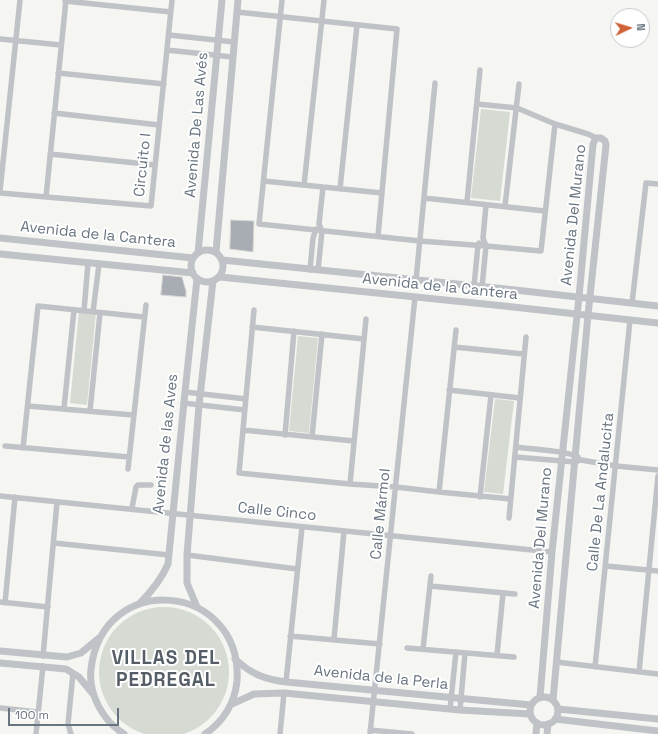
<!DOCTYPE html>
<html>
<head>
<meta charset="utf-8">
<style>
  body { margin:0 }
  #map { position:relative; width:658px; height:734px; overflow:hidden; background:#f5f5f2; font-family:"Space Grotesk",sans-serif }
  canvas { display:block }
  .north { position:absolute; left:610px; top:8px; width:40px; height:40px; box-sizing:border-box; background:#fff; border:1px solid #c3c7cc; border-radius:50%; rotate:86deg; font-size:11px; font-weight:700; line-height:16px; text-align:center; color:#687480 }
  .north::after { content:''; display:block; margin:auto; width:14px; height:18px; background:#cf6139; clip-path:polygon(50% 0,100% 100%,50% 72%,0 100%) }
  .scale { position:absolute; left:8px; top:708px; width:111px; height:18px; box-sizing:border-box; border:2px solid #687480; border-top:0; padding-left:5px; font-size:12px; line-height:14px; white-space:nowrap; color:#687480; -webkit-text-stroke:3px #fff; paint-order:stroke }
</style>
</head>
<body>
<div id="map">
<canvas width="658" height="734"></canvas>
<div class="north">N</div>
<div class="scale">100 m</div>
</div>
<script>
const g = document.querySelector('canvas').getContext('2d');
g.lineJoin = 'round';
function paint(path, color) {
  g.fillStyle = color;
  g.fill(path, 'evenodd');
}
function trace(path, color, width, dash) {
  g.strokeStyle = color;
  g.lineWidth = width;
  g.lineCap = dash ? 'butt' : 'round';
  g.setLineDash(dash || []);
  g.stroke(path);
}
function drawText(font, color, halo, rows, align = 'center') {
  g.font = font + ' "Space Grotesk",sans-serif';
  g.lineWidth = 4;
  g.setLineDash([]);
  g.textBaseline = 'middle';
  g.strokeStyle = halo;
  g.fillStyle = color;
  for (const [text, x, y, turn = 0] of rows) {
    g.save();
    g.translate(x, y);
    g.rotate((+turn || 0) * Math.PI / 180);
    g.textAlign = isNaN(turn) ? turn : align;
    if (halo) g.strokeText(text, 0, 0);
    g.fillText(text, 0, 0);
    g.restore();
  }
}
paint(new Path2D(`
  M481,109l29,3 -10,89 -29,-3z
  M79,311l17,1 -9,93 -17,-2z
  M298,336l20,2 -9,95 -20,-2z
  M495,399l19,2 -11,93 -19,-2z
  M99 672a65 65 0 1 1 130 0a65 65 0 1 1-130 0Z`), '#d5dad2');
const building = new Path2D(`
  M231,220l23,1 -1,31 -23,-3z
  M163,275l19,2 4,14v6l-25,-2z`);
paint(building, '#a7adb2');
trace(building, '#d7d7d5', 1);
trace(new Path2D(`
  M282,0l-23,224 161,17 66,5 55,5 14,-127
  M65,1l106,11
  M237,12l160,17 -19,207
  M169,35l65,7
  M0,39l61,6
  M167,50l65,7
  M58,73l106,11
  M477,104l40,4 38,16 33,10 8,4
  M54,113l105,12
  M50,154l105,11
  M264,181l118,12
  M304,185l20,-185
  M340,189l17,-164
  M0,191l20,-191
  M0,193l151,13 21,-206
  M46,197l20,-197
  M424,198l121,13
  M467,202l13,-132
  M505,206l14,-122
  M310,270l3,-32 3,-9
  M318,270l4,-39 -3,-7 4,-37
  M416,280l19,-197
  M474,286l4,-41 1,-2
  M482,287l4,-41 -3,-8 3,-33
  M632,303l14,-120 12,1
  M254,310l-15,163 111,11 46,3 43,5 72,7
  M84,311l4,-48
  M93,312l6,-48
  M252,327l112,12
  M454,347l70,7
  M449,390l71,8
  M185,392l61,7
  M183,403l62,7
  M28,406l105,9
  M64,408l10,-98
  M90,411l10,-98
  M243,430l111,11
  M285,435l9,-104
  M312,437l10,-103
  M5,446l124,11
  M516,447c12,2 54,4 62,10
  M23,448l15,-142 106,11
  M515,457l60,5 6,-2 35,6 42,4
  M128,469l18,-164
  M350,484l16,-165
  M439,492l17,-162
  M0,496l552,56
  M480,497l11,-102
  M132,508l4,-21 2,-2h13
  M509,518l17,-181
  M54,543l115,12
  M187,555l110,14
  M606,566l52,5
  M430,586l85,8
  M0,602l48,5
  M5,603l10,-106
  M290,636l90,8
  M334,639l10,-108
  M407,648l107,9
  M423,649l8,-73
  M497,655l6,-62
  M43,656l14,-154
  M556,662l102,12
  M595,667l35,-347
  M639,672l19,-196
  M286,682l16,-155
  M0,708l38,4
  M450,709l6,-57
  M460,710l5,-57
  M370,730l42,4
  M36,734l7,-68
  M71,734l-3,-10 5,-51
  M280,734l4,-41
  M370,734l45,-437`), '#bfc2c6', 5.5);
trace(new Path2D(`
  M0,238l193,20
  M191 266a16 16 0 1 1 32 0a16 16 0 1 1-32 0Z
  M216,252l22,-252
  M198,253l24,-253
  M0,254l193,19
  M222,260l284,29 152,17
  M220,277l284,29 154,17
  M140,603c12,-12 21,-23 28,-39l17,-172 12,-113
  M197,607l-10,-24v-28l12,-150 14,-124
  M0,651l67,6 14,-4 18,-15
  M235,659c16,15 29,20 51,23l245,23
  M0,663l66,6 13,8 14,17
  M540,697l12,-145 27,-255 14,-153 3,-6h5l4,3 1,4 -18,170 -35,385
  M530 711a14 14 0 1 1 28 0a14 14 0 1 1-28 0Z
  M232,704l22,-10 30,-1 176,17 70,4
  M558,709l100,10
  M555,719l103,12
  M124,734c-21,-13 -36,-40 -33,-65 12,-101 152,-86 146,12 -2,22 -14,41 -32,53
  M536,734l1,-11
  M547,734l1,-10`), '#bfc2c6', 7);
drawText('15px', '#687480', '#fff', [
  ["Avenida De Las Avés",197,125,-85],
  ["Circuito I",143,165,-84],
  ["Avenida Del Murano",574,215,-84],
  ["Avenida de la Cantera",98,235,6],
  ["Avenida de la Cantera",440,287,6],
  ["Avenida de las Aves",166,444,-84],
  ["Calle De La Andalucita",601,492,-84],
  ["Calle Cinco",277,512,6],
  ["Calle Mármol",381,514,-84],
  ["Avenida Del Murano",541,538,-85],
  ["Avenida de la Perla",381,678,6]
]);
g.letterSpacing = '1px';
drawText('bold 19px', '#555e66', '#fff', [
  ["VILLAS DEL",166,659],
  ["PEDREGAL",166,681]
]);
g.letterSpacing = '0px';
</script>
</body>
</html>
